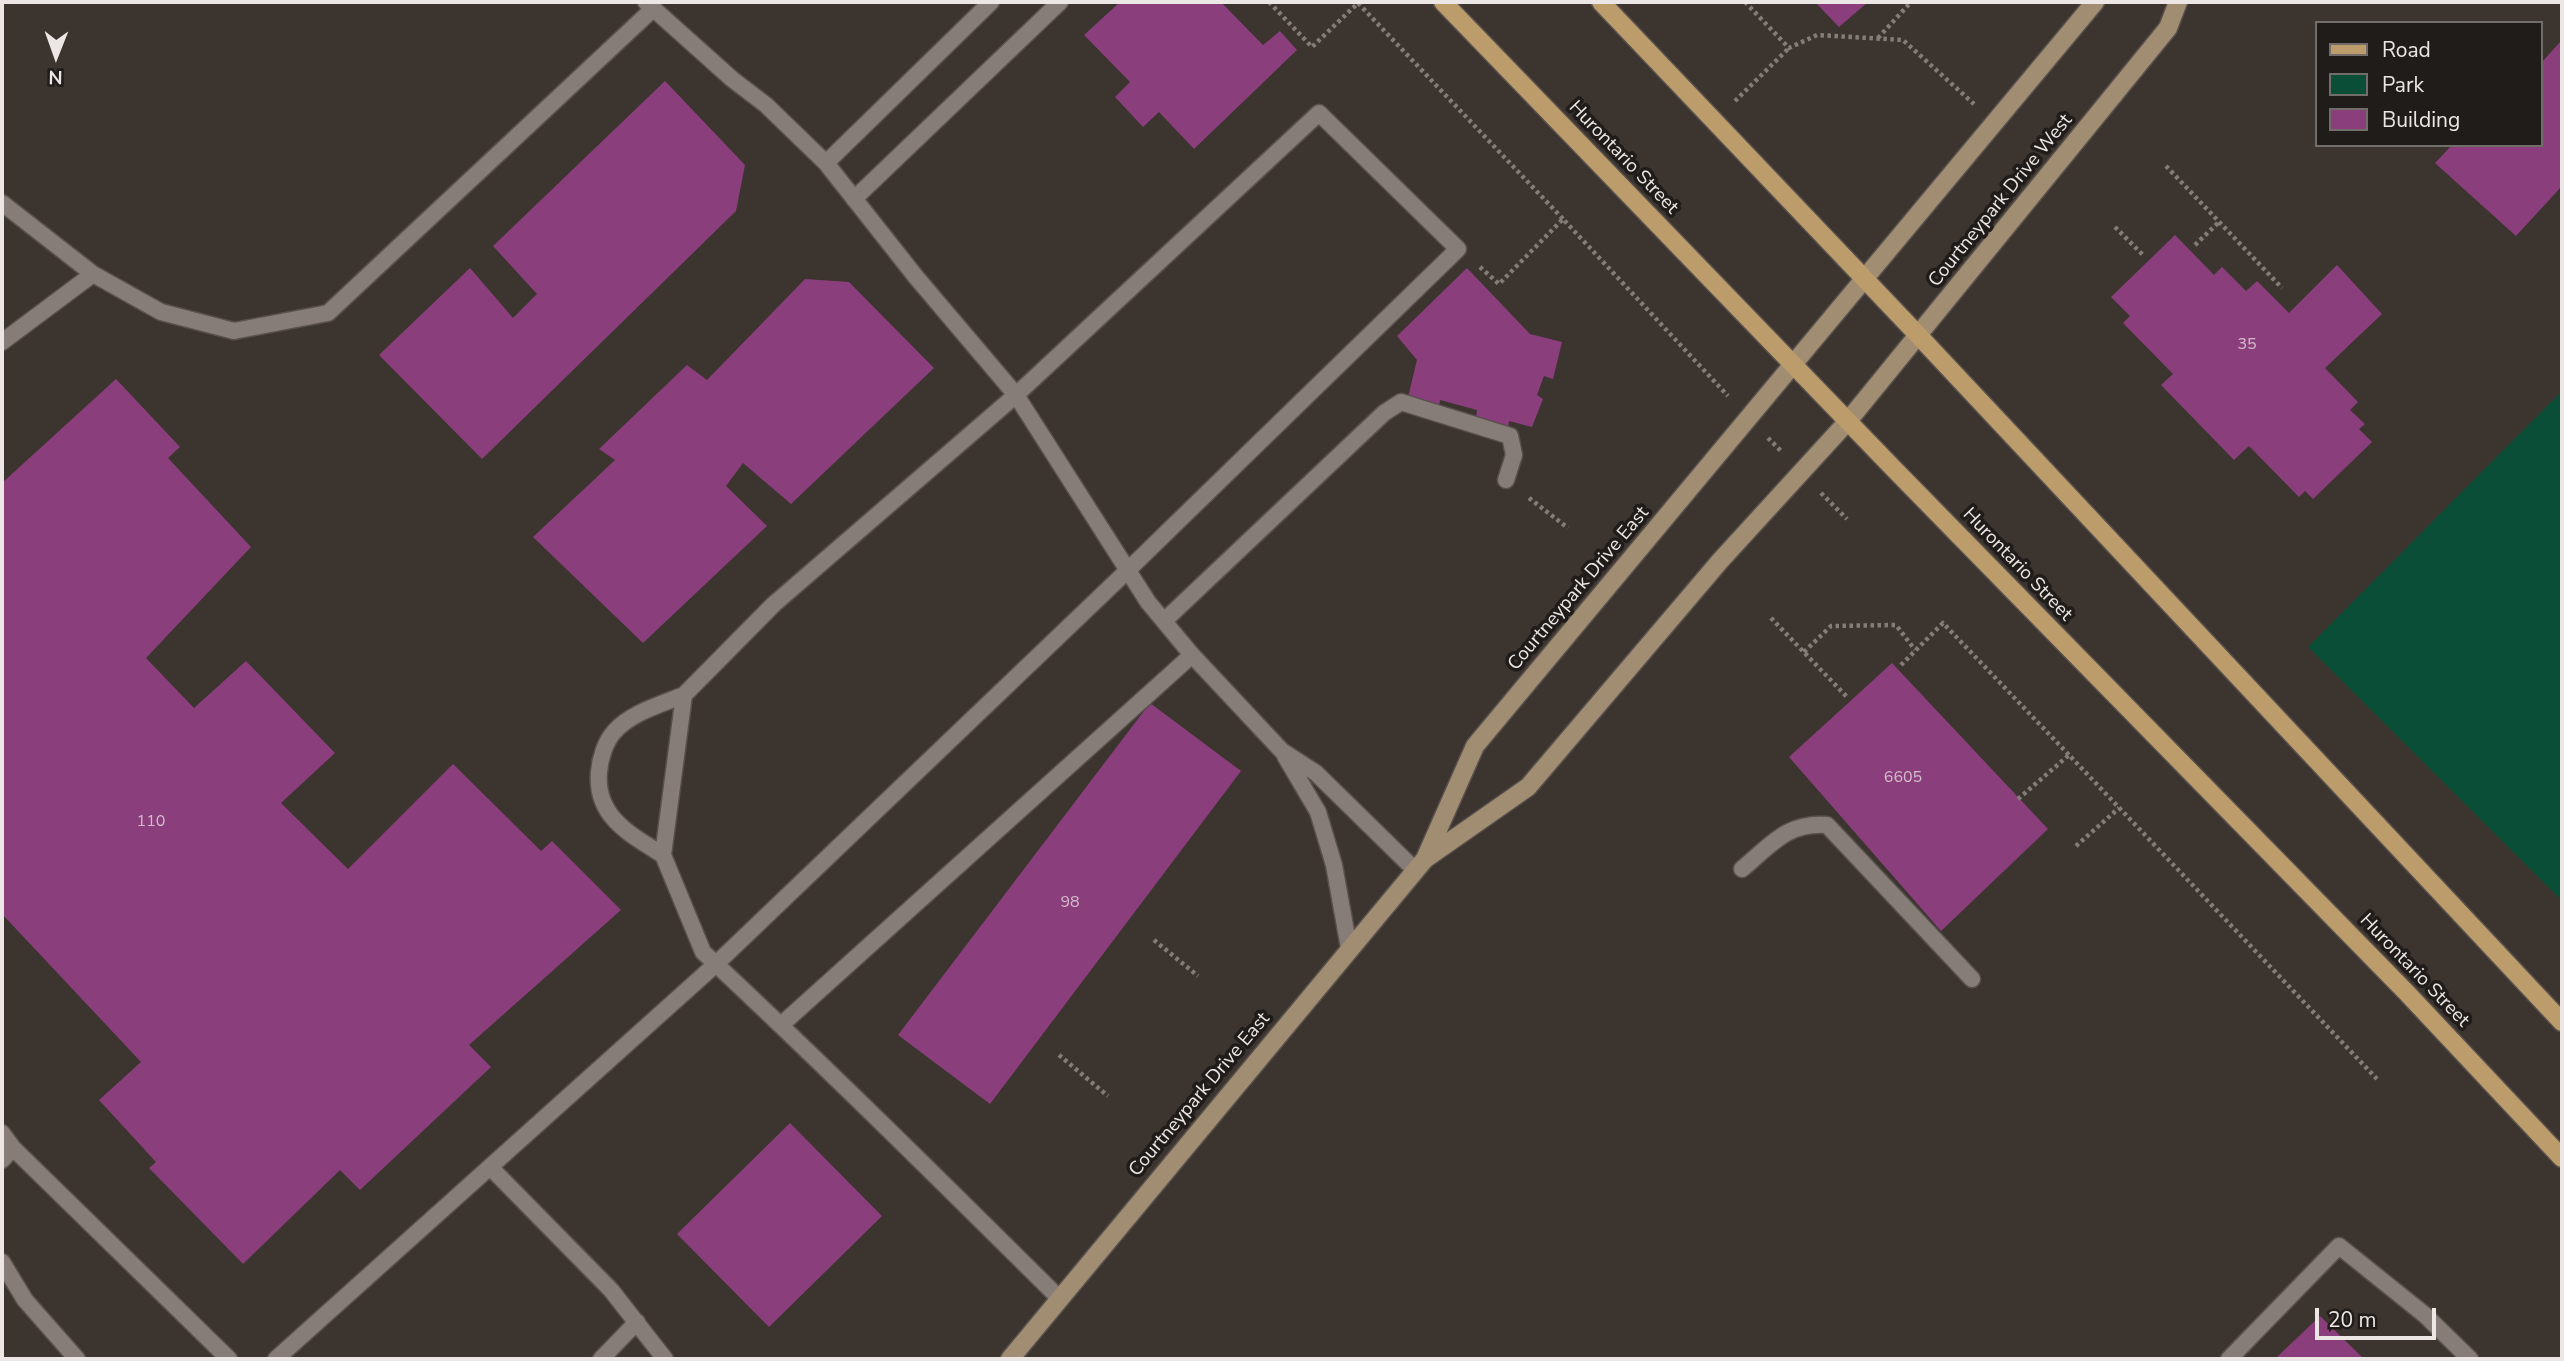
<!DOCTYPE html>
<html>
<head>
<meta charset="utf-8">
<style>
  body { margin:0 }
  #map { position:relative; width:2564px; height:1361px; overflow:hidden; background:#3c342f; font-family:"Nunito Sans",sans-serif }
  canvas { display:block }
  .frame { position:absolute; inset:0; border:4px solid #ece7e4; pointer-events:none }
  .legend { position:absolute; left:2315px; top:21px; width:228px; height:126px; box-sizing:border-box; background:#201c1a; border:2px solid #726d6b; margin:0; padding:9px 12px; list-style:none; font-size:21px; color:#ece7e4 }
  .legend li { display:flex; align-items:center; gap:14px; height:35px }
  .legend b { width:35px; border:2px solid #726d6b }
  .north { position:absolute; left:21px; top:21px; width:70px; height:70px; -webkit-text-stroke:5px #201c1a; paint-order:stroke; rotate:181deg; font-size:19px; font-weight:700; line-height:28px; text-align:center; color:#ece7e4 }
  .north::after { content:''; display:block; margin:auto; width:24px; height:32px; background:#ece7e4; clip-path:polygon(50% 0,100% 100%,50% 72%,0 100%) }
  .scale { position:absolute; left:2315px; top:1308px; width:121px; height:32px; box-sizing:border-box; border:4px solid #ece7e4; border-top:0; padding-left:9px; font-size:21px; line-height:24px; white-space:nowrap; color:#ece7e4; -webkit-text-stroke:5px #201c1a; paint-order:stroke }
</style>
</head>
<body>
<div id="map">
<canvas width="2564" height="1361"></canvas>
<div class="frame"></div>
<ul class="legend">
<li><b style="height:9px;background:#bb9c6a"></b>Road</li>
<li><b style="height:19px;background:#0b4e37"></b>Park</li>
<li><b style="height:19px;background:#8a3f7c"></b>Building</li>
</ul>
<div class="north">N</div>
<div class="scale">20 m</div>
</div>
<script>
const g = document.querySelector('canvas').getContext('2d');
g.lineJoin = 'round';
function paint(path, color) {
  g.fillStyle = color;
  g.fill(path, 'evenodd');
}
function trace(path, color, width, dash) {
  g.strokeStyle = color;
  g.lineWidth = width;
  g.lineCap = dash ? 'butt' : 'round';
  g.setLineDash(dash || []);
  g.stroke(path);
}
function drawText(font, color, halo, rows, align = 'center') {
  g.font = font + ' "Nunito Sans",sans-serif';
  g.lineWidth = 7;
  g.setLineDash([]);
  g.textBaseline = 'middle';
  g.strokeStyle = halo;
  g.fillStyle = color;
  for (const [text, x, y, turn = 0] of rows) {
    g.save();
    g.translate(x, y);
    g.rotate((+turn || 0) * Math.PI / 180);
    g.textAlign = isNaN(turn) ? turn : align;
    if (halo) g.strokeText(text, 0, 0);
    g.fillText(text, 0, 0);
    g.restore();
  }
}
paint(new Path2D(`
  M2562,391v510l-254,-254z`), '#0b4e37');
paint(new Path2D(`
  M1120,2h101l42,43 17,-14 17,19 -103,99 -35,-37 -16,15 -28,-30 15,-15 -46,-47z
  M1815,2h53l-29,25z
  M2562,40v146l-46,50 -81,-73 17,-18h89v-82z
  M665,81l80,84 -9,46 -254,248 -103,-104 91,-87 43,50 24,-24 -44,-48z
  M2175,235l39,40 8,-8 24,24 11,-10 32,32 48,-48 45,49 -57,54 33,34 -8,8 15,14 -6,5 13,13 -59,57 -8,-8 -6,6 -50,-51 -15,14 -73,-75 12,-11 -50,-51 7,-7 -19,-19z
  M1467,268l63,66 32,8 -9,37 -9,-3 -7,19 6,4 -11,28 -23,-6 -1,8 -32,-11 1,-8 -37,-10 -1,7 -31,-10 9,-37 -20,-24z
  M805,279l44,3 85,86 -143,136 -48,-41 -17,23 41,40 -124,117 -110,-106 82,-77 -16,-11 88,-84 20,15z
  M116,379l64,68 -12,11 83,89 -105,111 48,50 52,-47 89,92 -54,50 67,66 105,-105 88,87 11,-10 69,69 -152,135 22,22 -131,123 -20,-20 -97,94 -94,-96 7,-6 -57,-62 42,-38 -139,-148v-431z
  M1892,663l156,166 -107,102 -152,-174z
  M1150,703l91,68 -251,333 -92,-69z
  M790,1123l92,93 -113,111 -92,-93z
  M2320,1316l44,43h-89z`), '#8a3f7c');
const service = new Path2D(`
  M646,2l86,77 34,26 60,58 90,114 100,118 132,207 44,53 90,96 34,22 99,97
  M826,163l165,-161
  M854,199l206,-197
  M2,203l91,71 68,38 73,19 94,-18 326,-305
  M2,342l91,-68
  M1164,621l220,-208 17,-11 109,34 4,19 -8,25
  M1285,756l33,56 16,53 15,83
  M663,855c-34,-21 -68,-39 -64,-83 1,-13 6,-30 15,-40 16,-19 48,-28 70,-37
  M1742,869c29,-24 45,-47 85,-44l145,154
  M781,1025l411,-370
  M2,1133l11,15
  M2,1160l11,-12 216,211
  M490,1167l121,123 54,69
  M2,1262l23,38 52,59
  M276,1359l440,-395 412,-394 330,-321 -139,-136 -303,282 -242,209 -90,91 -21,160 40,97c121,113 238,229 356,346
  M601,1359l36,-37
  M2229,1359l110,-113 86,69 45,44`);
const secondary = new Path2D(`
  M1425,859l50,-113 620,-744
  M1010,1359l415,-500 103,-72 192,-226 128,-140 320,-393 10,-26`);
const primary = new Path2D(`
  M1443,2l452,468 511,522 156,166
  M1601,2l318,334 643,686`);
trace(service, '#57504c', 19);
trace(secondary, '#57504c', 21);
trace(primary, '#57504c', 21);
trace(new Path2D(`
  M1269,2l43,45 46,-44 205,216
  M1745,2l44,46 28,-13 86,5 71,64
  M1878,38l33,-36
  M1735,101l54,-53
  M2166,166l116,122
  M2115,227l28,28
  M2195,245l23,-22
  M1480,267l19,17 64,-65 165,177
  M1768,438l13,13
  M1821,493l26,26
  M1529,498l39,30
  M1771,618l76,79
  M1804,652l27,-26 65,-1 19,25
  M1901,665l42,-42 126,132
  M2018,799l51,-44 308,324
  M2076,846l43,-38
  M1154,940l44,36
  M1059,1055l49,41`), '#837c78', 4.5, [3.5, 3.5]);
trace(service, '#877d78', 16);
trace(secondary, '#a18d71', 18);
trace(primary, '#bb9c6a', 18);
drawText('16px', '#d4bdca', null, [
  ["35",2247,345],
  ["6605",1903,778],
  ["110",151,822],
  ["98",1070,903]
]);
drawText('19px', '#ece7e4', '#201c1a', [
  ["Hurontario Street",1623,158,46],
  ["Courtneypark Drive West",2001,201,-51],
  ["Hurontario Street",2017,565,46],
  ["Courtneypark Drive East",1579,589,-50],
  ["Hurontario Street",2414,971,46],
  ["Courtneypark Drive East",1200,1095,-50]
]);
</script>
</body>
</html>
